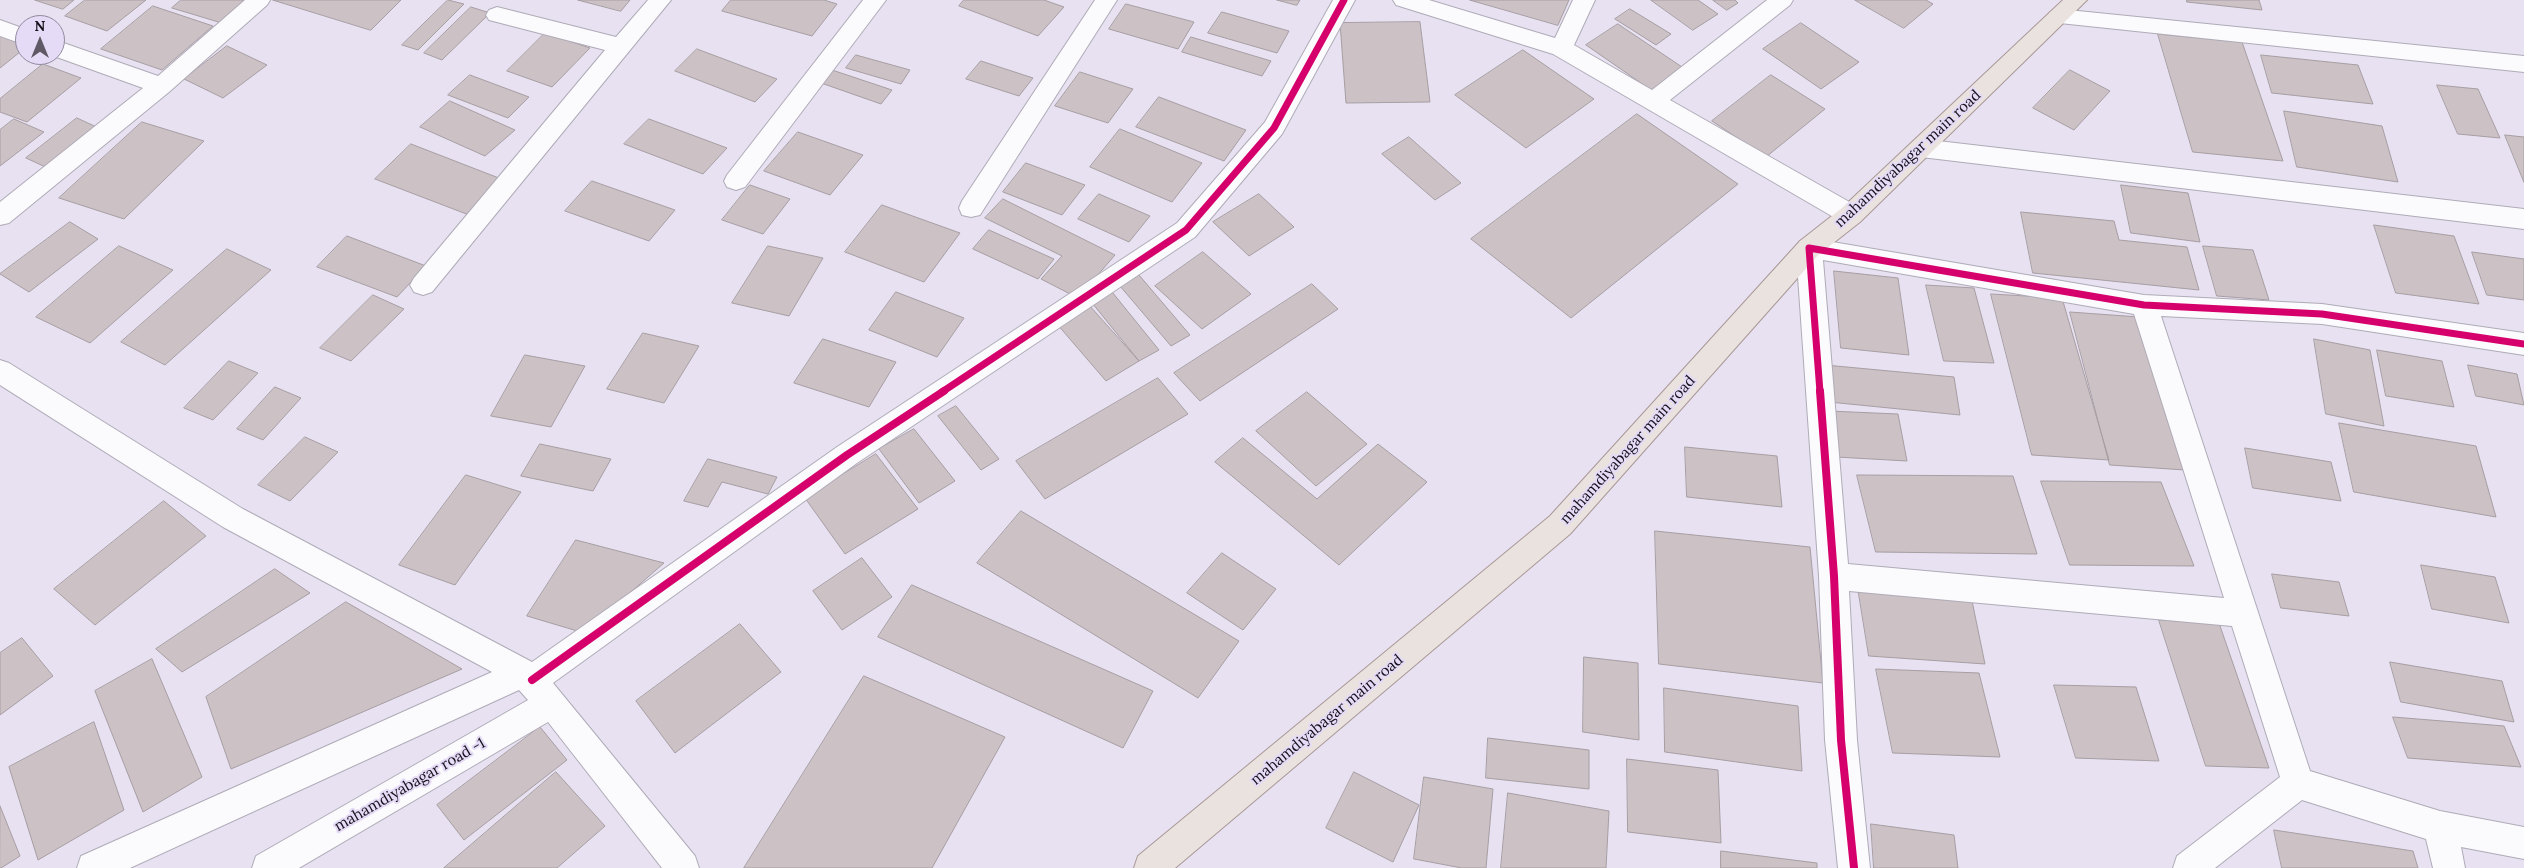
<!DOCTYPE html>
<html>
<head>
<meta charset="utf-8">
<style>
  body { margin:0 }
  #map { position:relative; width:2524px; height:868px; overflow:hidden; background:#e7e1f1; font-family:Lora,serif }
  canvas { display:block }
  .north { position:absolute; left:15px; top:15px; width:50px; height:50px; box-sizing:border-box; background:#e5dbf7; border:1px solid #918a9e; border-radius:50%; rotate:0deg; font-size:14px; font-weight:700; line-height:20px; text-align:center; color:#141019 }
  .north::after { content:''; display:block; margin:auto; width:18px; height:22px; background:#5e5965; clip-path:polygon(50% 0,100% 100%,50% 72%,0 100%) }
</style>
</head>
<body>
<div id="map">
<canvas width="2524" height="868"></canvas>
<div class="north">N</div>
</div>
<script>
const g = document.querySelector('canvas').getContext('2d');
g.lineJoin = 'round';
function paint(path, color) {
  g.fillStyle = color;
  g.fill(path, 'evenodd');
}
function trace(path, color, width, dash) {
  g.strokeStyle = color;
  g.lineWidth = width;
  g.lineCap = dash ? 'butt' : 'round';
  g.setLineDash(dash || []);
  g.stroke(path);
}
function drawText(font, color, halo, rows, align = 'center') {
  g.font = font + ' Lora,serif';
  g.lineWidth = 4;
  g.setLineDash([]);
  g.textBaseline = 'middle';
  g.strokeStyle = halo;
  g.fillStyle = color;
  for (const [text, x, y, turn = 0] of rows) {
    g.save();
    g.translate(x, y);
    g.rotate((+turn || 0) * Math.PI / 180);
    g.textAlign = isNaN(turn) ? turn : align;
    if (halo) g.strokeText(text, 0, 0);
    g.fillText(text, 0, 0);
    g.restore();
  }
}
const building = new Path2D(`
  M35,0h39l-11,9z
  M85,0h61l-39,31 -42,-15z
  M181,0h71l-27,24 -53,-16z
  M273,0h128l-30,30z
  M448,0l16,4 -46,46 -16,-5z
  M578,0h52l-9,11z
  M731,0h93l13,4 -25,32 -90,-25z
  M964,0h80l20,7 -26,29 -79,-30z
  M1277,0h23l-3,5z
  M1470,0h99l-11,25z
  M1651,0h47l20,14 -25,16z
  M1713,0h22l3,3 -11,7z
  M1855,0h71l7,4 -29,24z
  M2187,0h72l3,10 -75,-8z
  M1126,4l68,18 -16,27 -69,-20z
  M153,6l60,20 -51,44 -61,-21z
  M471,7l19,6 -48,47 -18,-7z
  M1630,9l41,25 -15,11 -41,-26z
  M1222,12l67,19 -12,22 -69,-20z
  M1420,22l10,80 -84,1 -6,-80z
  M1801,23l58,39 -38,27 -58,-40z
  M1618,24l67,45 -31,23 -68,-47z
  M0,31l25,9v8l-25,20z
  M545,33l45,15 -38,39 -45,-16z
  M2158,34l84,8 41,119 -90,-9z
  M1191,37l80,24 -9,15 -80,-24z
  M227,46l40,19 -44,33 -39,-19z
  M697,49l80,30 -22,23 -80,-31z
  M1523,50l71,49 -68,49 -71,-53z
  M856,55l54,15 -9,14 -55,-16z
  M2261,55l97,10 15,39 -101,-11z
  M981,61l52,17 -14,18 -53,-17z
  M43,64l38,14 -54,44 -27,-10v-13z
  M832,70l60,20 -11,14 -60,-21z
  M2070,70l40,21 -36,39 -41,-22z
  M1080,72l53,17 -25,34 -53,-17z
  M470,75l59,22 -21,21 -60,-23z
  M1771,75l54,34 -59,48 -54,-36z
  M2437,85l41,4 22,49 -42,-4z
  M1159,97l87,33 -22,31 -88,-34z
  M450,101l65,29 -30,26 -65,-29z
  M2284,111l98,15 16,56 -101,-15z
  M1637,114l101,70 -167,134 -100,-79z
  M77,118l26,12 -51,40 -26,-12z
  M14,119l30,13 -44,34v-36z
  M649,119l78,29 -24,26 -79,-30z
  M142,122l62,19 -80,78 -65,-21z
  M1120,129l82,34 -30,39 -82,-35z
  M798,132l65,23 -33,40 -66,-24z
  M2505,135l19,2v45z
  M1409,137l52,46 -26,17 -53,-46z
  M411,144l93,36 -35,35 -94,-36z
  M1026,163l59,22 -23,30 -59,-23z
  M592,181l83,29 -26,31 -84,-30z
  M750,185l40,14 -27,35 -41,-14z
  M2121,185l67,8 12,49 -69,-9z
  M1099,194l51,22 -21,26 -51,-23z
  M1259,194l35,33 -45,29 -36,-34z
  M1003,199l112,56 -37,43 -37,-19 21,-23 -77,-38z
  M882,205l78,28 -36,49 -79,-30z
  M2021,212l93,9 5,19 68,7 12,43 -166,-17z
  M70,222l28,17 -69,53 -29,-18z
  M2374,225l80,11 25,68 -83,-11z
  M989,230l65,29 -16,20 -65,-30z
  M347,236l79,30 -29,31 -80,-30z
  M119,246l54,24 -83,73 -54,-26z
  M768,246l55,12 -34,58 -57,-13z
  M2203,246l50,4 16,50 -52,-4z
  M227,249l44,21 -106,95 -44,-23z
  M1203,252l48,42 -49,35 -47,-43z
  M2472,252l52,7v41l-37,-5z
  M1133,268l57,67 -19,11 -57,-67z
  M1834,271l64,7 11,77 -68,-7z
  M1312,284l26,25 -138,92 -26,-28z
  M1926,285l48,3 20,75 -50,-2z
  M1108,287l51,63 -20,11 -51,-63z
  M896,292l68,26 -27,39 -68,-27z
  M1991,294l71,4 47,162 -77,-5z
  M373,295l31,14 -53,52 -31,-13z
  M1089,305l50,56 -33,20 -49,-57z
  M2070,312l69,5 46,153 -75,-5z
  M643,333l56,13 -35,57 -57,-14z
  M823,339l73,23 -27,45 -75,-24z
  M2314,339l56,11 14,76 -58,-12z
  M2377,350l65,11 12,46 -68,-11z
  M525,355l60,11 -34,61 -60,-11z
  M229,361l29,12 -45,47 -29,-12z
  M1825,365l129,12 6,38 -131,-13z
  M2468,365l49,9 7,31 -48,-9z
  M1158,378l30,36 -143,85 -29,-38z
  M275,387l26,11 -38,42 -26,-11z
  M1307,392l60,52 -51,42 -60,-55z
  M956,406l43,53 -18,11 -43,-54z
  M1828,411l70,3 9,47 -71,-4z
  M2339,423l137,23 20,71 -142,-25z
  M914,429l41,52 -36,22 -40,-54z
  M305,437l33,15 -48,49 -32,-16z
  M1243,438l74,61 61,-55 49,38 -88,83 -124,-103z
  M540,444l71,15 -18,32 -72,-15z
  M1685,447l92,9 5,51 -95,-10z
  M2245,448l86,14 10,39 -88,-13z
  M876,454l42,55 -73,45 -40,-56z
  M708,459l69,18 -9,17 -46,-12 -14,25 -24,-6z
  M466,475l55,17 -66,93 -56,-20z
  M1857,475l156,1 24,78 -161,-2z
  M2041,481l120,1 33,84 -124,-1z
  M164,501l42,35 -111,89 -41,-36z
  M1021,511l218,130 -41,57 -221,-135z
  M1655,531l155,16 13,136 -164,-19z
  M576,540l88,23 -80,70 -57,-17z
  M1222,553l54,36 -33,41 -56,-37z
  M862,558l30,39 -50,33 -29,-39z
  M2421,565l74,12 14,46 -77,-14z
  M275,569l35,24 -128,79 -26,-23z
  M2272,574l67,8 10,34 -68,-8z
  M912,585l241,106 -30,57 -245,-111z
  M1858,588l113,8 14,68 -116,-8z
  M346,602l116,67 -231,100 -25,-72z
  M2159,620l60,3 50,145 -63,-2z
  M740,624l41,48 -106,81 -39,-52z
  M22,638l31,38 -53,39v-62z
  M1584,657l54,6 1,77 -56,-8z
  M152,659l50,118 -59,35 -48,-121z
  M2390,662l112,19 12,41 -113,-20z
  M1876,669l103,4 21,84 -107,-4z
  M864,676l141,61 -73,131h-188z
  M2054,685l82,2 23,74 -83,-3z
  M1664,688l134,18 4,65 -137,-19z
  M2393,717l111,9 17,41 -113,-9z
  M94,722l30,88 -86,50 -29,-93z
  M540,727l27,33 -103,80 -27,-35z
  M1488,738l101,12v39l-103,-11z
  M1627,759l91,11 3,73 -93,-11z
  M556,772l49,54 -48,42h-113z
  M1354,772l65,33 -26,57 -67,-34z
  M1424,777l69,12 -7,79h-24l-48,-9z
  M1508,793l101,18 -3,57h-105z
  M0,806l20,50 -19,12h-1z
  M1871,824l83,11 4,33h-84z
  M2274,830l139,21 5,17h-136z
  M1721,851l96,12v5h-96z`);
paint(building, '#ccc1c4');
trace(building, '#a69ea3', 1);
const minor = new Path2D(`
  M245,0h25l-3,5 -98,87 -160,131 -9,2v-23l143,-114 -92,-33h4v-15l103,36z
  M648,0h23l-239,292 -9,3 -9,-3 -4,-7 4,-7 191,-228 -116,-30 -3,-5 3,-5 8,-3 119,30z
  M863,0h23l-141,187 -9,3 -9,-3 -3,-6 3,-6z
  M1095,0h22l-137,215 -9,2 -9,-2 -3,-7 3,-7z
  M1333,0h22l-73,134 -87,103 -338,226 -304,220 142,173 4,12h-37l-114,-146 -249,146h-47l4,-12 272,-156 -9,-10 -389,178h-53l4,-12 411,-184 -269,-145 -223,-142v-25l9,3 234,146 289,153 305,-215 340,-224 88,-101z
  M1393,0h36l126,38 18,-38h22l-21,45 78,45 115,-90h26l-3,5 -120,95 190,108 3,7 -3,7 -9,2 -9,-2 -289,-168 -157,-49z
  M2058,9l466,47v16l-474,-50 -3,-5 3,-5z
  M0,20l25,9v16l-25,-9z
  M1921,139l603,70v20l-603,-72 -8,-3 -4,-6 4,-6z
  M1809,238l335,57 178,9 202,29v22l-202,-31 -161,-8 149,455 130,40 84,16v32l-63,-12 4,21h-32l-7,-29 -124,-39 -87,68h-42l4,-12 103,-79 -48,-151 -383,-35 8,149 13,128h-32l-13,-128 -6,-164 -23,-328 4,-7zM1823,260l311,54 90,284 -376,-34z`);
const primary = new Path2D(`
  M2063,0h24l-227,222 -42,33 -248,279 -395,334h-41l4,-12 412,-340 250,-275 42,-33z`);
trace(minor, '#afabb7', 2);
trace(primary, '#a99897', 2);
paint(minor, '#fbfafd');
paint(primary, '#eae2df');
trace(new Path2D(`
  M942,392l244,-162 88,-102 70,-128
  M1820,392l-11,-144 335,57 178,9 202,30`), '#d6006c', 7);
trace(new Path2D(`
  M1820,391l14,185 7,164 13,128
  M532,680l315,-225 97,-64`), '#d6006c', 8);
drawText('15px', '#141019', '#e5dbf7', [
  ["mahamdiyabagar main road",1908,159,-43],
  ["mahamdiyabagar main road",1628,450,-48],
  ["mahamdiyabagar main road",1327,720,-40],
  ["mahamdiyabagar road -1",410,785,-30]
]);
</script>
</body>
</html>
